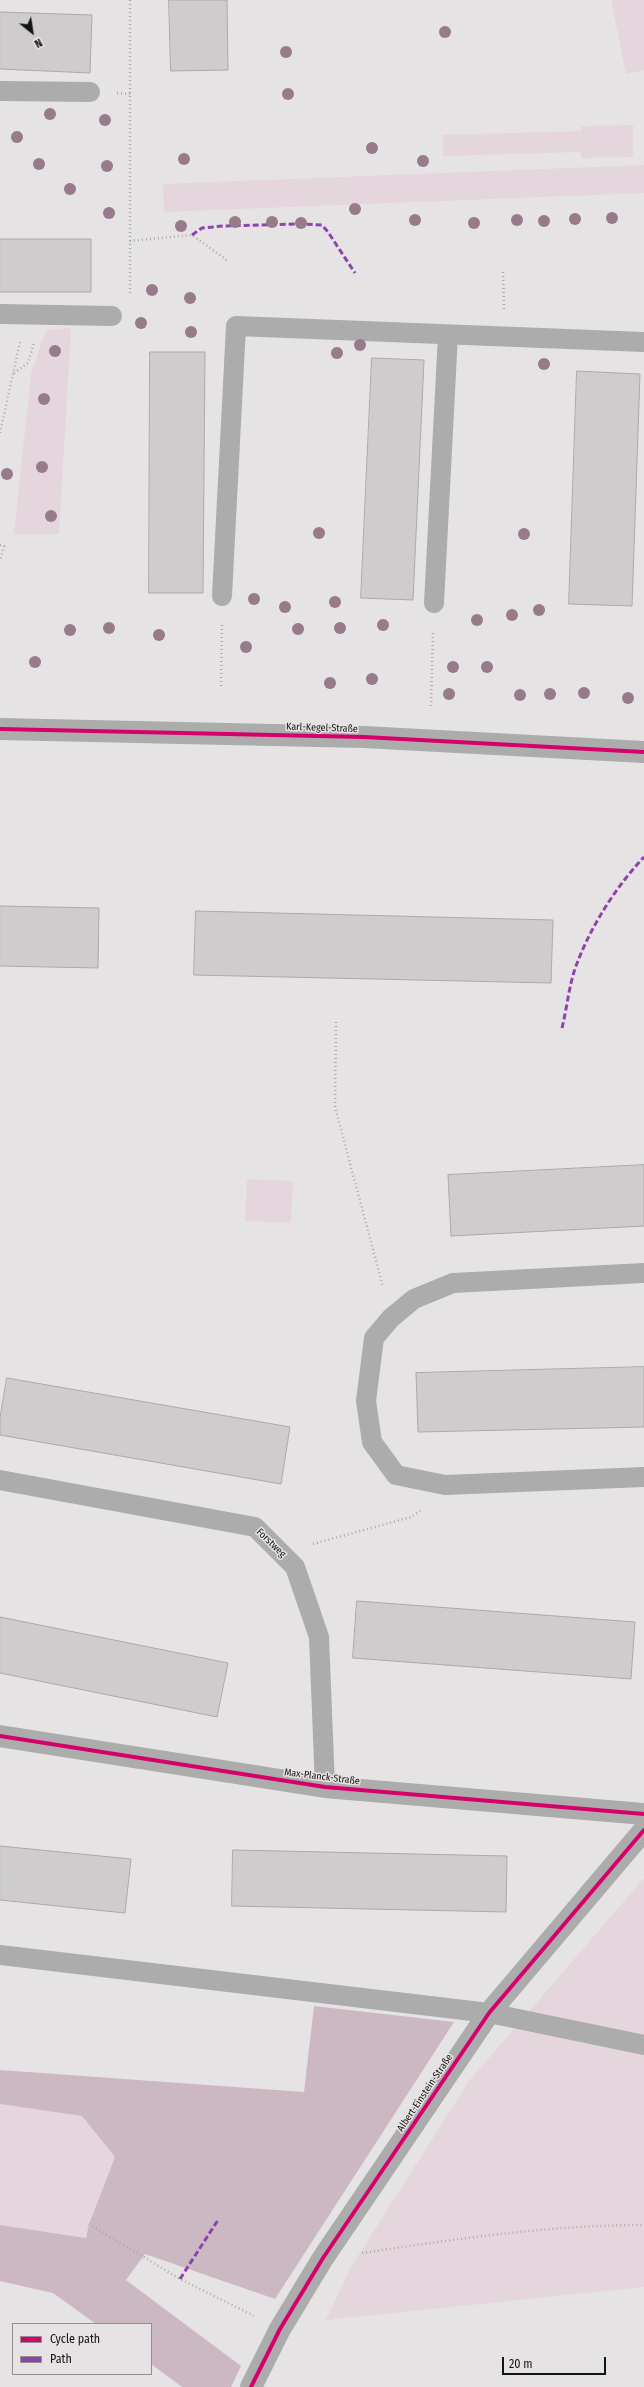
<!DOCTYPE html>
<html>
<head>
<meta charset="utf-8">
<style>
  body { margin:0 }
  #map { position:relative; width:644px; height:2387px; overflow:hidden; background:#e6e3e4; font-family:"Fira Sans Condensed",sans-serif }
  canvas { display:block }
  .legend { position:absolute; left:12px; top:2323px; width:140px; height:52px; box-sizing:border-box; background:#e7e2e4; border:1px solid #939091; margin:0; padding:5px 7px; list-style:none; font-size:12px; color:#151414 }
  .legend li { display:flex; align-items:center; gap:8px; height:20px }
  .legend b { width:20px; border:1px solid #939091 }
  .north { position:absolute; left:12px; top:12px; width:40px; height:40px; -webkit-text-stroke:3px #e7e2e4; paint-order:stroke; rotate:150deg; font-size:11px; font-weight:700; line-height:16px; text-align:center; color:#151414 }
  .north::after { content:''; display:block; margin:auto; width:14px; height:18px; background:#151414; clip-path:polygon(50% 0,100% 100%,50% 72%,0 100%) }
  .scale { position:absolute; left:502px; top:2357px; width:104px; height:18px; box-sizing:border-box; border:2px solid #151414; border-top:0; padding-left:5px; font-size:12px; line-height:14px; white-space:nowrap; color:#151414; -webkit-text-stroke:3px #e7e2e4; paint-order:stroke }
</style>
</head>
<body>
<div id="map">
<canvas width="644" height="2387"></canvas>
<ul class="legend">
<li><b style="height:5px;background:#d6006c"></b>Cycle path</li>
<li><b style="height:5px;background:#8e44ad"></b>Path</li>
</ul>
<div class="north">N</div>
<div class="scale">20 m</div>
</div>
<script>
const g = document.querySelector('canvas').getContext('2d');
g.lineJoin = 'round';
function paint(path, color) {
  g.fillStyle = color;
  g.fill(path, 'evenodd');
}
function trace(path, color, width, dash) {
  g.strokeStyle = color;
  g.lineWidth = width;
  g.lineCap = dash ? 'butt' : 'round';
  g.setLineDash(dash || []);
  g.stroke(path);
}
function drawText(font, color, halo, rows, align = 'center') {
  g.font = font + ' "Fira Sans Condensed",sans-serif';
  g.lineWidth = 3;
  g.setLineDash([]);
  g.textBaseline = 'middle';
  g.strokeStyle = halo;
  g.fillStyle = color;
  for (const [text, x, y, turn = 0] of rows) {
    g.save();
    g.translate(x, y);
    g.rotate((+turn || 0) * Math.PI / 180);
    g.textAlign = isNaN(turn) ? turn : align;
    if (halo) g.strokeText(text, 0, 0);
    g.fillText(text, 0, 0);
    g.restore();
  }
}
paint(new Path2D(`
  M611,0h33v70l-18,4z
  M633,125v32l-52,1 -1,-6 -137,4v-21l138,-4 1,-5z
  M644,165v28l-480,19 -1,-28z
  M71,328l-12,206h-45l17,-160 15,-44z
  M247,1179l46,2 -2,42 -46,-2z
  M644,1878v409l-318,33 25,-53 118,-186z
  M0,2104l82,12 33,41 -26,67 -3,14 -86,-13z`), '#e5d6dd');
paint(new Path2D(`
  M314,2006l140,16 -179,277 -130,-45 -19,26 115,86 -10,21h-49l-31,-23v-40h-55l-43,-31 -53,-12v-56l86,13 3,-14 26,-67 -33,-41 -82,-12v-34l304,22z`), '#ccb8c2');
const building = new Path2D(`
  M169,0h58l1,70 -57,1z
  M0,12l92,3 -2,58 -90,-4z
  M0,239h91v53h-91z
  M150,352h55l-2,241h-54z
  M372,358l52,2 -11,240 -52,-2z
  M577,371l63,3 -8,232 -63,-2z
  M0,906l99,2 -1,60 -98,-2z
  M196,911l357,9 -2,63 -357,-8z
  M644,1165v61l-193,10 -3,-61z
  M644,1367v60l-226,5 -2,-59z
  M7,1378l283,49 -9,57 -281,-49v-17z
  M357,1601l278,21 -4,57 -278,-21z
  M0,1617l228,46 -11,54 -217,-44z
  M0,1846l131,13 -6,54 -125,-13z
  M233,1850l274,6 -1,56 -274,-6z`);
paint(building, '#cecccd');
trace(building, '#aba9aa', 1);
trace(new Path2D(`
  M117,93l13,1
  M130,241l62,-6 36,26
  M503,272l1,37
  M130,293v-293
  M14,373l14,-10 6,-20
  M0,433l20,-91
  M0,545l4,1 -4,15
  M221,686l1,-63
  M431,706l2,-76
  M336,1022l-1,85 48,180
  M313,1544l98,-27 11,-7
  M89,2224l91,55 74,37
  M362,2253c94,-14 187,-28 282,-28`), '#abaaaa', 2.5, [1, 3]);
trace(new Path2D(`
  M0,91l90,1
  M0,314l112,2
  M222,596l14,-270 408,16
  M434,603l14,-268
  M644,1273l-191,10 -39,16 -23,19 -17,20 -8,63 6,41 24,33 49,10 199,-8
  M0,1480l255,47 40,40 24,70 6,150
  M0,1955l489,58 155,32`), '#acacac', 20);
trace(new Path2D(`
  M0,1736l325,51 319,27
  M251,2387l29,-58 43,-71 166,-245 155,-183`), '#acacac', 22);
trace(new Path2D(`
  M0,729l364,8 280,15`), '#acacac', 22);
trace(new Path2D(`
  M192,235l10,-7 21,-2 76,-2 23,1 6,7 27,41
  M562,1028c5,-20 7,-43 14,-62 15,-40 39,-78 68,-109
  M180,2279l38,-59`), '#8e44ad', 3, [6, 3]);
trace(new Path2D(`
  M0,729l364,8 280,15
  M0,1736l325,51 319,27
  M251,2387l29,-58 43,-71 166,-245 155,-183`), '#d6006c', 4);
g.fillStyle = '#977b8b';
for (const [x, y] of [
  [445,32],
  [286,52],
  [288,94],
  [50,114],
  [105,120],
  [17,137],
  [372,148],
  [184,159],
  [423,161],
  [39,164],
  [107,166],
  [70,189],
  [355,209],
  [109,213],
  [612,218],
  [575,219],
  [415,220],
  [517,220],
  [544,221],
  [235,222],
  [272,222],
  [301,223],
  [474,223],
  [181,226],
  [152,290],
  [190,298],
  [141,323],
  [191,332],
  [360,345],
  [55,351],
  [337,353],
  [544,364],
  [44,399],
  [42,467],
  [7,474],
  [51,516],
  [319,533],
  [524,534],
  [254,599],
  [335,602],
  [285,607],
  [539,610],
  [512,615],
  [477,620],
  [383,625],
  [109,628],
  [340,628],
  [298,629],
  [70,630],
  [159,635],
  [246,647],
  [35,662],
  [453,667],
  [487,667],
  [372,679],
  [330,683],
  [584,693],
  [449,694],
  [550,694],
  [520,695],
  [628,698]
]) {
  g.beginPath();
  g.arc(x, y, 6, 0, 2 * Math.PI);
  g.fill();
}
drawText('10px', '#151414', '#e7e2e4', [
  ["Karl-Kegel-Straße",322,728,2],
  ["Forstweg",271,1543,44],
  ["Max-Planck-Straße",322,1777,7],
  ["Albert-Einstein-Straße",425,2093,-56]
]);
</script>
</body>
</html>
